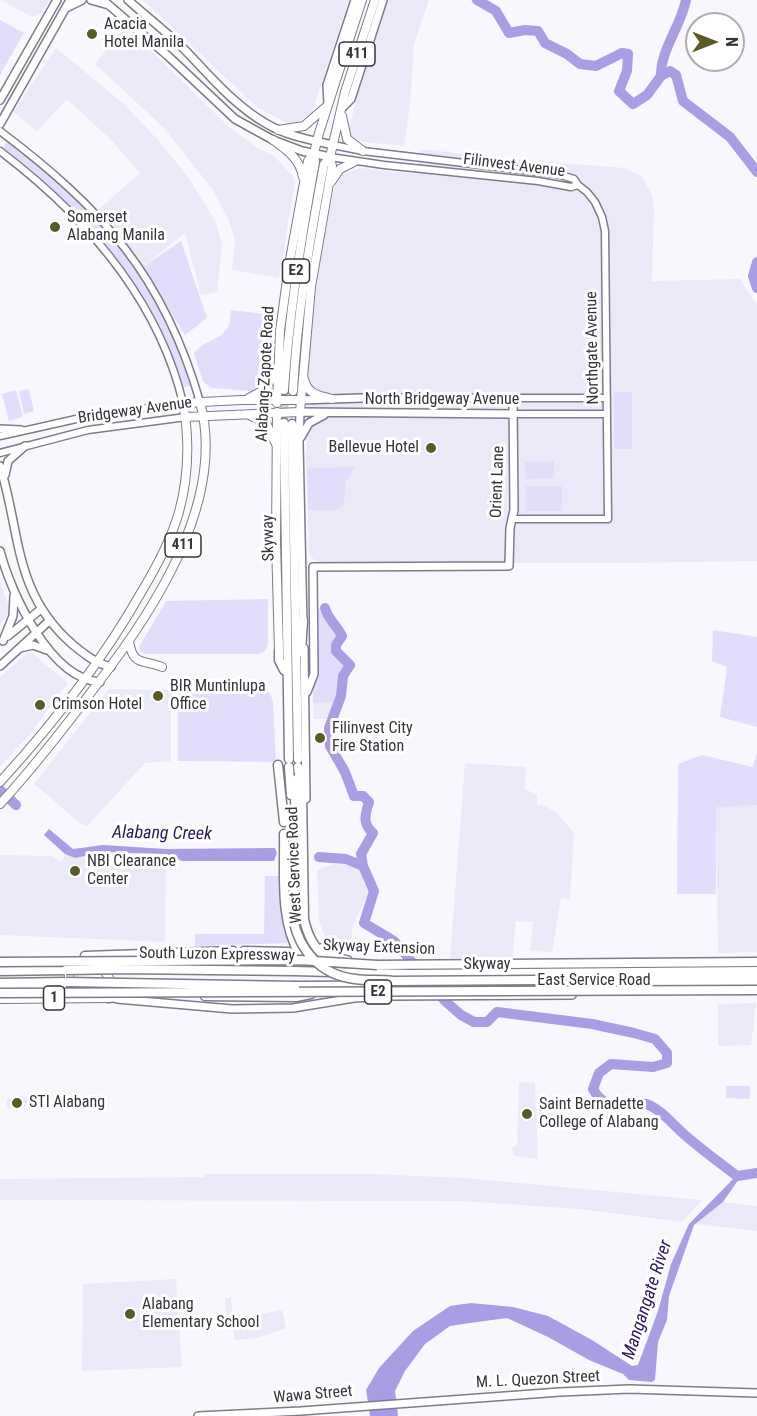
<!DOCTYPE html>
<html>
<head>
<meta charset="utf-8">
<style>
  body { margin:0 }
  #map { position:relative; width:757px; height:1416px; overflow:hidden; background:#f8f7fe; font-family:"Roboto Condensed",sans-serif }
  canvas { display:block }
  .north { position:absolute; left:685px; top:12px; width:60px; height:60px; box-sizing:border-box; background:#fff; border:2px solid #aeaeb1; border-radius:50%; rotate:90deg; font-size:16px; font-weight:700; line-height:24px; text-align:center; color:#35343b }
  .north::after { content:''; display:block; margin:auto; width:21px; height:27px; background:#595a28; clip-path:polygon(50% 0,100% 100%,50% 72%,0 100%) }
</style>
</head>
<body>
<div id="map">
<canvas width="757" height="1416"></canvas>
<div class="north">N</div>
</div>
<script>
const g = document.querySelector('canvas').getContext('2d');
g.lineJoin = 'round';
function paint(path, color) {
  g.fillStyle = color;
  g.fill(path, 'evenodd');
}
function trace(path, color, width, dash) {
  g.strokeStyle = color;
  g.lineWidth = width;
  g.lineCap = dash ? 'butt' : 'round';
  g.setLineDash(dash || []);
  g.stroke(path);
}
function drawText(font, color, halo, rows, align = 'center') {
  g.font = font + ' "Roboto Condensed",sans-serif';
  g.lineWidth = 6;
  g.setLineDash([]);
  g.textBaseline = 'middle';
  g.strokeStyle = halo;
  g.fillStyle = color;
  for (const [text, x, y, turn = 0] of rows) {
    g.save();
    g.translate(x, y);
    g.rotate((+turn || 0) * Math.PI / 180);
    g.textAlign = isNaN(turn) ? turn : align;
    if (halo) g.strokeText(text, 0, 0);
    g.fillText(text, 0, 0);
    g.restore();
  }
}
paint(new Path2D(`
  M1,0h49l-8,12 -6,4h-6z
  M143,0h206l-37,112 -13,9 -10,3 -32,-17z
  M388,0h41l-15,44 -4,61 -6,41 -50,-5 -6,-8 11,-44z
  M122,30l29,21 77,75 28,21 18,9 18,19 3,7 -16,96 -47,-8 3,-30 -6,-19 -16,-31 -49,-62 -69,-64z
  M56,48l68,56 34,36 30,37 28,45 6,23 -5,47 -16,3 -16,-62 -42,34 -45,-57 42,-37 -29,-33 -44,-41 -30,32 -24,-19z
  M421,149l89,10 115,9 16,8 11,18 2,14 -2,73 88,-2 17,26v256l-131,2h-307l-6,-4 -4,-5 -3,-98 2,-87 6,-60 9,-65 12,-59 4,-9 21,-8 57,6z
  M0,582l8,22v9l-8,13z
  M27,653h5l36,30 -38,51 -30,33v-90z
  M109,689l62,1v71l-26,2 -58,63 -7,-3 -46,-39z
  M337,702l-8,17h-15l-1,-16z
  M465,763l61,4 -1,22 12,6v10l8,1 11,6 18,21 -4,66 -9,-1 -9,54 -22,-1 3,-29 -17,-1 -4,40 -62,-3z
  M757,805v147l-39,1 -2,-147z
  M105,852l61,2 -1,88 -165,-7v-80l52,1 10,7 3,-9 10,4z
  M333,864l18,1 9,4 10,21 -17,35 -3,26 -13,-2 -12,-11 -6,-18 -2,-50z
  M756,1003l-5,42 -33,1v-42z
  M519,1082l16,1 3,76 -24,-3 -2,-8 5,-3z
  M27,1098v10h-20v-9z
  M206,1174h167l92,4 237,22 -20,22 -103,-13 -117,-8 -462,-1v-21l204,-2z
  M723,1202l34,4v25l-62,-7z
  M176,1279l6,88 -100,4 1,-87z
  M225,1298h6l2,21 49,-9 4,18 -29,10 -22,2 -2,-11 -6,1z`), '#eae9f7');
paint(new Path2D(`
  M0,20l24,13 -24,42z
  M7,141c86,65 154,138 184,245l-8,1c-32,-99 -99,-177 -181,-238z
  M181,241l26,77 -22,17 -42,-68z
  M231,310l41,5 -9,66 -11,10 -41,-3 -8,-7 -9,-27c6,-13 28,-13 35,-29 1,-4 1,-10 2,-15z
  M29,389l5,22 -10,3 -5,-23z
  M16,390l7,27 -14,4 -7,-27z
  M614,392h18v57h-18z
  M554,461v17l-29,1v-17z
  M355,467l-9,14 -2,23 -8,6h-28l-1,-42z
  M526,486h36v25h-37z
  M317,569c-1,36 -4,39 23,65l-6,12v7l15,13 -9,11 -3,25 -24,1 -1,-127z
  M268,599v46l-3,6 -7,3h-113l-5,-3 -1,-4 27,-46z
  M713,630l44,7v90l-37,-10 7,-50 -15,-6z
  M178,689l83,1 9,3 3,9 3,60 -98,-1z
  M757,751v54l-41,2v87h-39l1,-130 24,-9 51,12z
  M265,876h15c1,24 -1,46 10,67l-95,3v-12h69z
  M726,1086h24v13l-24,-1z`), '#e1defc');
paint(new Path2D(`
  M49,829l24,20 30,-4 63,4 109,-1 2,5 -3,8h-92l-16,-7 -61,-2 -30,6 -10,-4 -21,-19z
  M736,1176l3,3 -16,23 -29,23 -25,71 -2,24 -9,22 -3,38 -3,2 -23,-2 -6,-6 -34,-14 -41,-23 -41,-19 -30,4 -27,4 -25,18 -20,27 -10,20 3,25h-28l-4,-26 13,-22 34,-37 37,-25 21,-3 42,4 35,9 44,24 40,26 6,-1 20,-54 13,-47 18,-40z`), '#a89ee3');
trace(new Path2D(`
  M477,0l19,11 13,22 16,-3 13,1 7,12 22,11 13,10 16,2 26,-13 6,1 -1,17 -8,20 14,13 14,-9 14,-19 9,-5 6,4 7,26 47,36 27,35
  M661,76c-1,-25 20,-50 25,-76
  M757,262l-4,14 4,12
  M325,608c3,12 12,17 17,28l-6,9v6l14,14 -7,11 -2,20 -12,32 1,18 15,26 9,24h9l6,6c-4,13 -7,21 4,31l-12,21 2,12 11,25 -10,32 30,18 51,60 16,14 13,7h13l10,-10 95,12 42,9 21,6 12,14v10l-14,4 -42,-3 -12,9 -6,16c16,29 36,6 58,17 14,7 23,20 35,30 16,14 34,27 51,40
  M0,790l16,15
  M319,857l27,2 17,7
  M737,1176l20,-3`), '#a89ee3', 10);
trace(new Path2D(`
  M284,423v-29`), '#d1d0d7', 8, [8, 4]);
const tertiary = new Path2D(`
  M0,131c102,77 164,145 200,271
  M333,145l30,6 194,23 17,5 4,6 9,7 8,10 7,15 3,14 3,288h-96
  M0,151c84,64 158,147 183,252l-98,14 -85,19
  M330,157l54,8 154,16 33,6 7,-2
  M513,398h94
  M513,414h94
  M0,453l88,-23 98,-13`);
const secondary = new Path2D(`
  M91,0l14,4
  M103,0l65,56 67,63 38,21 29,11 28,6
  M128,0c18,16 36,30 53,46 27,27 52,59 86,78 20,12 44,16 66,21
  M66,8l16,-8
  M0,100l57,-100
  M328,104l-1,-19 28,-85
  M342,108l9,-9 32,-99
  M0,124l70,-124
  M300,400l62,-2h151l1,112 -4,18 -1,38 -196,1 1,107 -7,18
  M0,429l21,1
  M301,437l8,-14 15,-8
  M0,466c21,67 13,126 72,178 12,10 23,19 39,23
  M5,475l3,-14 17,-15
  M0,551c11,42 50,128 100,131
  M303,625l-4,-183 1,-30 213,2
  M8,636l33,-27
  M3,641l10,-25 1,-20
  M20,648l13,-3 14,5
  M304,648l2,151
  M0,666l49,-45
  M321,948l11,8 16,4
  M117,999l115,10 61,-1 61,-10 36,-2 182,-1
  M198,1416l103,-5 259,-19 69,-3 128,4`);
const primary = new Path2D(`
  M277,412l-1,130 3,109`);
const trunk = new Path2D(`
  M342,116l5,23 16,12
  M278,130l26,-4 23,-20
  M273,140c14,10 27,19 30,37
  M331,182l9,-13 14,-7
  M304,379c4,16 14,16 28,20
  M249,398l15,-8 12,-18
  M277,403l3,-72 9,-66 19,-104 6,-8 5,-20 43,-133
  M249,415l17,8 10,21
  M186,417l114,-5 11,-125 21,-121 -2,-9 15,-65 30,-92
  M129,641c4,26 14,18 33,26
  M0,782c54,-59 103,-122 142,-191 15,-25 29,-51 37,-79 10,-37 11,-71 4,-109l58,-3h59
  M0,804c34,-37 65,-77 95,-117 58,-75 132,-186 105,-285
  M0,987l65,-1c5,-5 6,-11 1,-16l-4,-2
  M0,999l108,-1 1,-20 -8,-12`);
const motorway = new Path2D(`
  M284,390c5,-77 17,-152 31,-228l-1,-9
  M293,391c4,-77 17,-152 31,-227l6,-7
  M284,423l5,336
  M292,424l6,335
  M279,651v9l5,10
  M301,652l2,-32
  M278,765l6,57
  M289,767l2,28
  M298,767l4,26 2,126c4,19 12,32 28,44
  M297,779l-2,14 2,108
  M284,834c1,39 -5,86 16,121
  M292,895l1,23
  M244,951l44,1 15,3
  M85,956l148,-5
  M377,965l380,-3
  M0,971l66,-1
  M294,971l115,3 348,-3
  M608,979h149
  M0,983l66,-1
  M295,986l462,-2
  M205,996l91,1 15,-3
  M108,998l21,-2`);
trace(tertiary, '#7e7c8b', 9);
trace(secondary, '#7e7c8b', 10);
trace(primary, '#7e7c8b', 10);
trace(trunk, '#7e7c8b', 10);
trace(motorway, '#7e7c8b', 11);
trace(tertiary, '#fff', 6);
trace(secondary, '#fff', 7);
trace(primary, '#fff', 8);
trace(trunk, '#fff', 8);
trace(motorway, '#fff', 8);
const motorwayBridge = new Path2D(`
  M293,918c6,33 28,57 62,61 13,2 25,0 38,2l145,-1
  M0,962l299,-2 78,5
  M66,970l61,-1 167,2
  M66,982l229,4
  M0,993l757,-3`);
trace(motorwayBridge, '#7e7c8b', 11, []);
trace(motorwayBridge, '#fff', 8);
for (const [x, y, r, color] of [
  [92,34,6,"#595a28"],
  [55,227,6,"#595a28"],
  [431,448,6,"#595a28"],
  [158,696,6,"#595a28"],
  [40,705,6,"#595a28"],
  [320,738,6,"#595a28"],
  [75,871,6,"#595a28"],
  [17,1103,6,"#595a28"],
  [527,1114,6,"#595a28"],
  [130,1314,6,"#595a28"]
]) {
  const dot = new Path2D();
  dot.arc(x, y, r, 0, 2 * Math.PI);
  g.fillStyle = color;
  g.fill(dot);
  trace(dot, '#fff', 2);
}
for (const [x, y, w] of [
  [357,54,36],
  [296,271,27],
  [183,545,36],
  [378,992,27],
  [54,998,21]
]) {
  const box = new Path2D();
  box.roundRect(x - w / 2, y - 12, w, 24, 4.5);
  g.fillStyle = '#fff';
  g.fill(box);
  trace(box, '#35343b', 1.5);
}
drawText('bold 15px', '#35343b', null, [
  ["411",357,54],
  ["E2",296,271],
  ["411",183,545],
  ["E2",378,992],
  ["1",54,998]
]);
drawText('16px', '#35343b', '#fff', [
  ["Acacia",104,25],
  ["Hotel Manila",104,43],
  ["Somerset",67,218],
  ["Alabang Manila",67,236],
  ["Bellevue Hotel",419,448,"right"],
  ["BIR Muntinlupa",170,687],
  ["Office",170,705],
  ["Crimson Hotel",52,705],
  ["Filinvest City",332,729],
  ["Fire Station",332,747],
  ["NBI Clearance",87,862],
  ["Center",87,880],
  ["STI Alabang",29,1103],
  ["Saint Bernadette",539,1105],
  ["College of Alabang",539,1123],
  ["Alabang",142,1305],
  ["Elementary School",142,1323]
], 'left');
drawText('16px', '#35343b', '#fff', [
  ["Filinvest Avenue",514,166,7],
  ["Northgate Avenue",593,348,-91],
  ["Alabang-Zapote Road",266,374,-87],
  ["North Bridgeway Avenue",442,400],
  ["Bridgeway Avenue",135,411,-8],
  ["Orient Lane",498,482,-88],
  ["Skyway",269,538,-91],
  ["West Service Road",295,865,-92],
  ["Skyway Extension",379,948,2],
  ["South Luzon Expressway",217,955,1],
  ["Skyway",487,965],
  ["East Service Road",594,981],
  ["M. L. Quezon Street",538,1380,-3],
  ["Wawa Street",313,1395,-5]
]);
drawText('italic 18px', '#2e1565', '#fff', [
  ["Alabang Creek",162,834,1],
  ["Mangangate River",648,1300,-72]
]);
</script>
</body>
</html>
